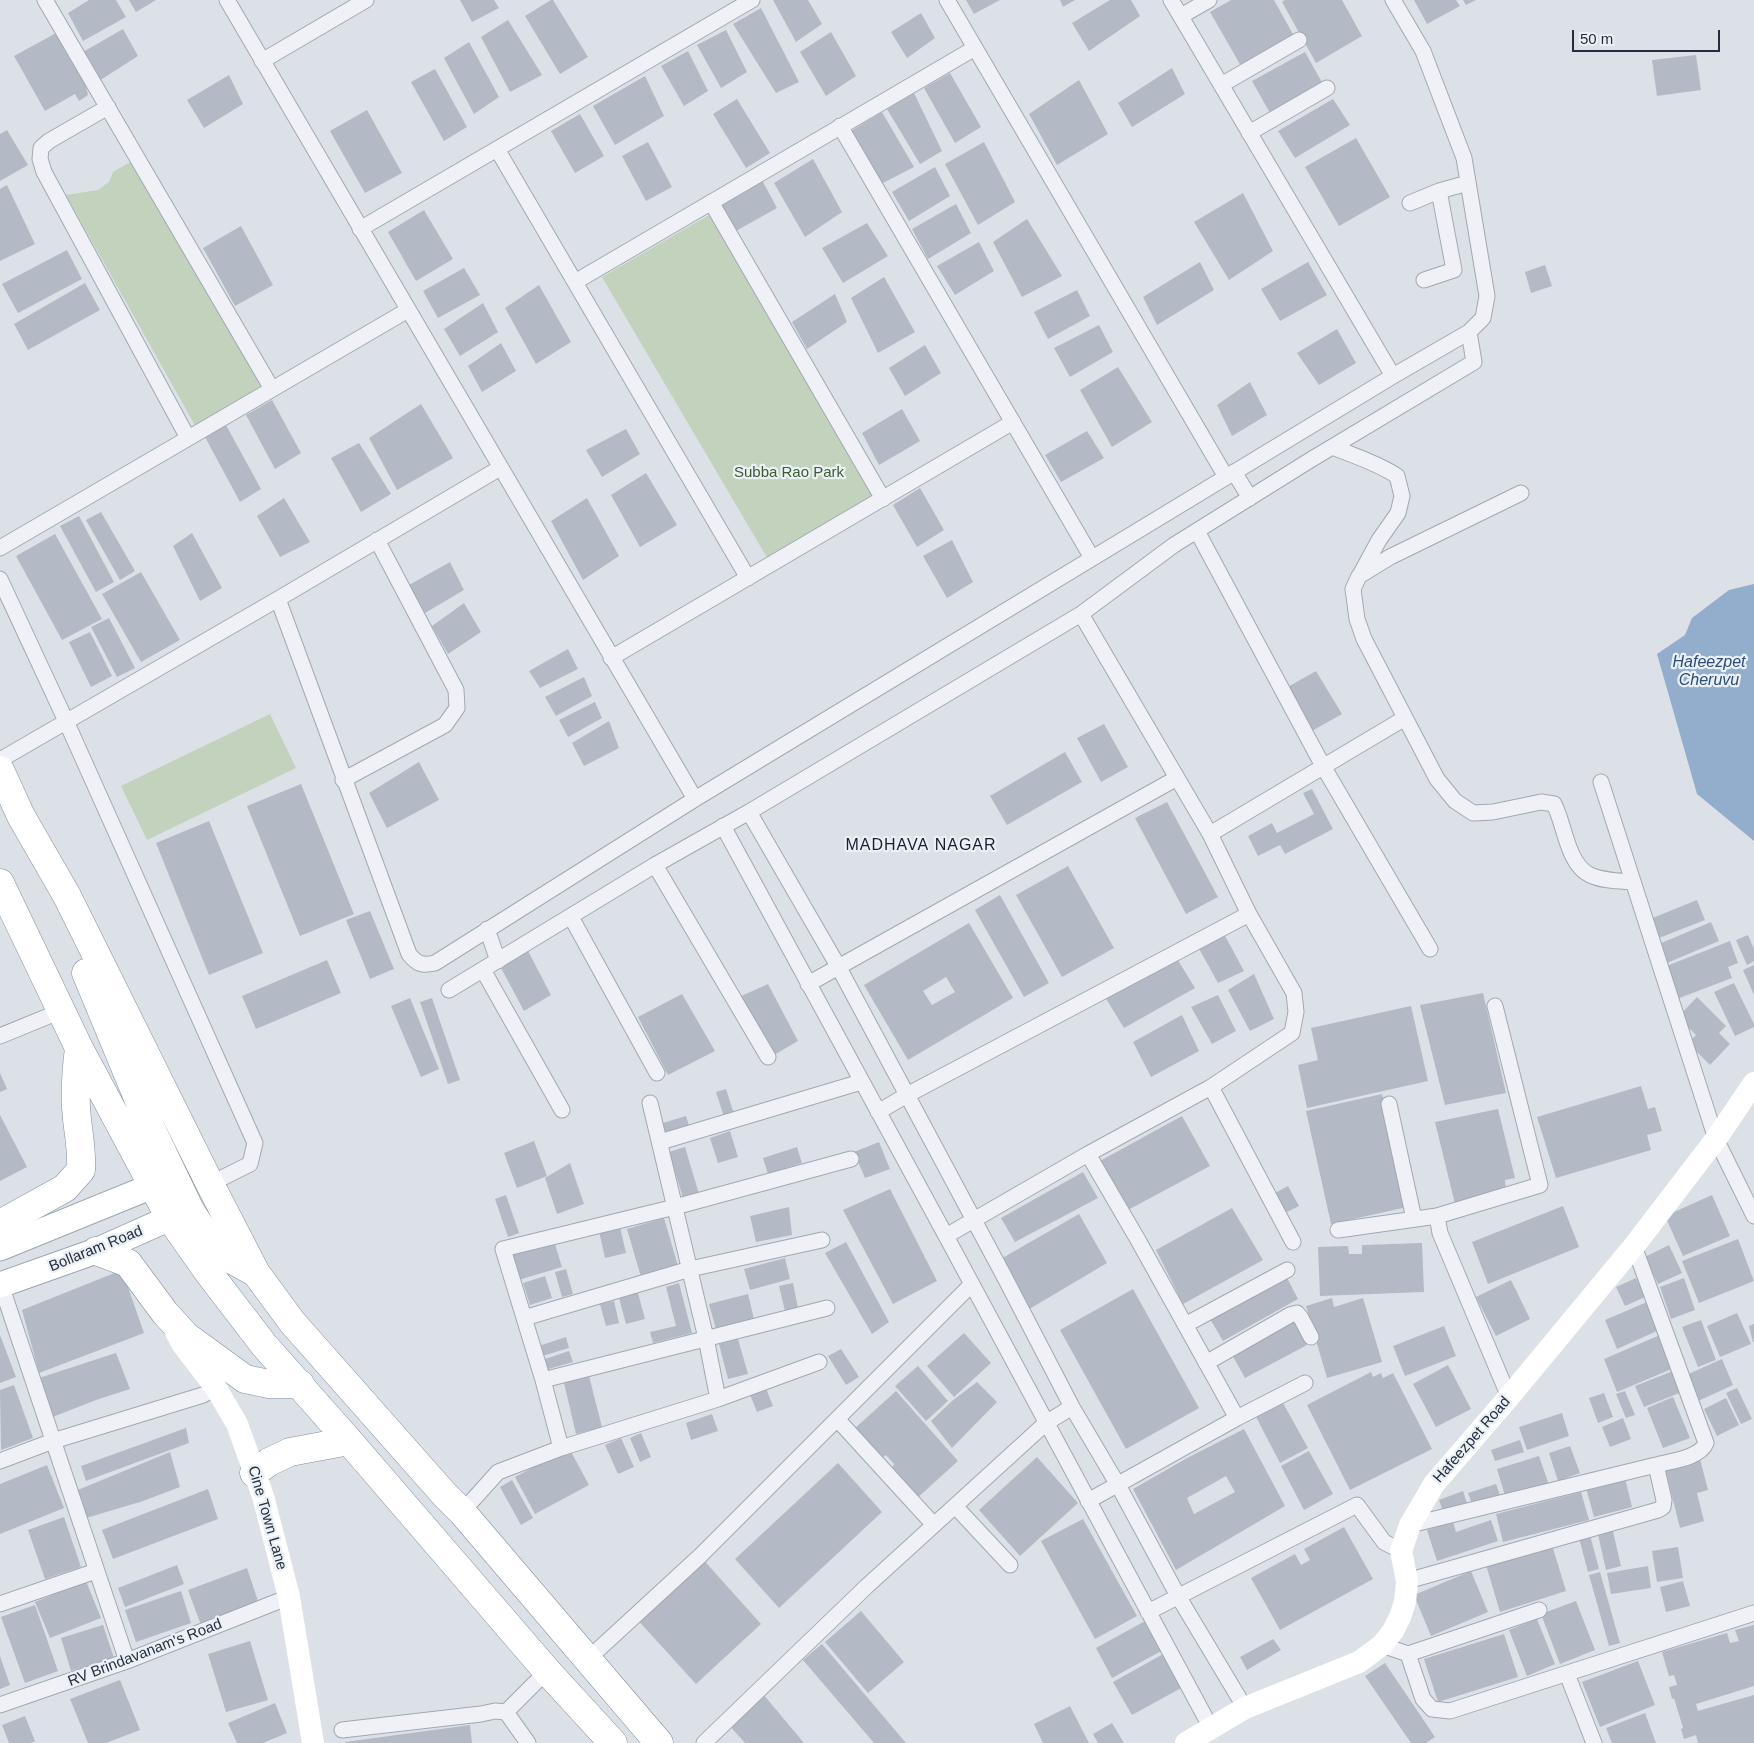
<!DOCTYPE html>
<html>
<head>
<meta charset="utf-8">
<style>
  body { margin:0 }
  #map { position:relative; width:1754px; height:1743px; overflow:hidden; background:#dce1e8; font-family:Arial,sans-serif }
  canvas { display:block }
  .scale { position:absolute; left:1572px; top:30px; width:148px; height:22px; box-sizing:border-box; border:2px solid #242e3f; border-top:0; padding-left:6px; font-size:15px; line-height:18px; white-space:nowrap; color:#242e3f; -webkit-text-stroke:4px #ebf0f5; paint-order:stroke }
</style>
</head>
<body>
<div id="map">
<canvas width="1754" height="1743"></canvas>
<div class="scale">50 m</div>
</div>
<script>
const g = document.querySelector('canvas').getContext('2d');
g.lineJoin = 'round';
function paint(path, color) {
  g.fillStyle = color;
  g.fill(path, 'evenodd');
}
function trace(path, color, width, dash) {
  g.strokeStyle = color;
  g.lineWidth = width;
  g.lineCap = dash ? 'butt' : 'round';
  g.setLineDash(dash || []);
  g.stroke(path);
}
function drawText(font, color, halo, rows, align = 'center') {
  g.font = font + ' Arial,sans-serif';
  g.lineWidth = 4.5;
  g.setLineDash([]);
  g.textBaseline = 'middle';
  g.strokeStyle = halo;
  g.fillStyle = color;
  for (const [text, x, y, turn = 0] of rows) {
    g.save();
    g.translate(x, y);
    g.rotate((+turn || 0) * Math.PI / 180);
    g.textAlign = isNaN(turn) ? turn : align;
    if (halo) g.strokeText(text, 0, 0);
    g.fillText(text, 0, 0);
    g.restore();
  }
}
paint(new Path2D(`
  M137,158l133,232 -73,39 -131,-234 32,-5 11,-8 4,-10z
  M709,215l167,283 -107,63 -167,-284z
  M270,714l26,54 -149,72 -26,-54z`), '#c2d2bc');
paint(new Path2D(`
  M1754,584v257l-57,-47 -40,-140 28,-19 7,-17 37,-28z`), '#93aecc');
paint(new Path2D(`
  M89,0h27l10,17 -43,24 -15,-28z
  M129,0h27l-20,12z
  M460,0h34l5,8 -27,14z
  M551,0h2l35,57 -28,17 -35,-58z
  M773,0h35l14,24 -26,18z
  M966,0h34l-26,14z
  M1060,0h15l-12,7z
  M1110,0h21l9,16 -51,35 -17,-28z
  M1231,0h43l20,36 -53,30 -31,-54z
  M1285,0h57l20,36 -46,27 -34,-61z
  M1414,0h42l4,6 -33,18z
  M1463,0h13l-10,5z
  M761,8l38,74 -23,11 -43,-69z
  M921,13l14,25 -28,20 -16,-26z
  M508,20l34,55 -32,17 -29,-55z
  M123,29l15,27 -39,25 -16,-29z
  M726,30l21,42 -26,16 -24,-43z
  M58,32l26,46 4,17 -9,6 -4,-7 -30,17 -31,-55z
  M831,32l25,44 -30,20 -26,-44z
  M469,42l30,55 -25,17 -30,-56z
  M688,51l20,40 -24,15 -23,-40z
  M1305,52l18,32 -53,29 -18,-32z
  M1696,55l5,35 -44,6 -5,-36z
  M1172,68l13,26 -53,33 -14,-24z
  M435,69l32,58 -23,14 -33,-59z
  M950,73l31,54 -26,16 -31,-55z
  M229,75l14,29 -39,24 -17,-28z
  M645,76l19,40 -49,29 -22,-39z
  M1079,80l29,54 -51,31 -28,-51z
  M914,93l28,58 -22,13 -33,-55z
  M737,99l33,54 -24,15 -33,-54z
  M1333,99l17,26 -55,33 -17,-27z
  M367,110l35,63 -37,20 -35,-62z
  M882,112l32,55 -33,17 -30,-53z
  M580,114l24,42 -29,17 -24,-42z
  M7,130l21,35 -28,16v-47z
  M1356,138l34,59 -51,29 -34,-59z
  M648,142l24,45 -26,14 -24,-45z
  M984,142l31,60 -37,23 -33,-61z
  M813,159l29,53 -37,25 -31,-54z
  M935,167l15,29 -41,25 -17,-29z
  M762,180l15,28 -41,23 -15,-26z
  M7,185l28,59 -35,17v-72z
  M1243,193l30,58 -44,29 -35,-58z
  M956,204l15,29 -43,26 -16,-30z
  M424,210l29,49 -37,22 -28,-49z
  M1027,219l35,57 -40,21 -29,-55z
  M867,223l21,33 -45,27 -21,-35z
  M241,226l32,59 -38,21 -32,-58z
  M979,242l15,29 -39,24 -18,-29z
  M67,250l15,29 -64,34 -16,-29z
  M1200,262l14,28 -57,35 -14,-28z
  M1308,262l19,33 -47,26 -19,-32z
  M1545,265l7,21 -21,7 -6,-21z
  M464,268l16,27 -42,23 -15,-27z
  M884,277l31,55 -37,21 -27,-55z
  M85,283l15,27 -72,40 -14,-26z
  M539,285l32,57 -35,22 -31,-56z
  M1077,290l13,26 -42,23 -14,-27z
  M835,294l12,28 -40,27 -15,-27z
  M483,303l15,29 -38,24 -16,-27z
  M1099,325l14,27 -43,25 -16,-29z
  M1337,329l19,34 -37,22 -22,-32z
  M501,343l15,28 -34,21 -14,-26z
  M925,345l16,28 -36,23 -16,-28z
  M1118,367l34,55 -40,25 -32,-57z
  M1250,382l17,33 -35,21 -15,-31z
  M272,400l29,53 -26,16 -29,-54z
  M421,404l32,54 -56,32 -28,-52z
  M902,409l18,32 -41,24 -17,-32z
  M226,425l35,64 -21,13 -35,-65z
  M626,429l14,25 -38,23 -16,-27z
  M1087,431l17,27 -43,24 -16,-27z
  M359,443l32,51 -30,18 -30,-54z
  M646,473l31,52 -37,22 -29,-52z
  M920,488l24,42 -27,17 -24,-42z
  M284,498l26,44 -30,15 -23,-41z
  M587,498l32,58 -36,24 -32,-59z
  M101,512l34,59 -15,9 -34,-60z
  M79,516l35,66 -18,10 -36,-66z
  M192,533l30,55 -22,13 -27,-55z
  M55,534l47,85 -40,21 -46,-84z
  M952,540l21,42 -26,16 -24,-42z
  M450,562l14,28 -39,23 -16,-28z
  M141,572l39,68 -39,22 -39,-68z
  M464,603l17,29 -33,22 -16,-28z
  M109,618l26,50 -18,9 -26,-50z
  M90,632l22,44 -21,11 -22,-45z
  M568,649l10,20 -38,19 -11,-17z
  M1316,671l26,43 -32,18 -24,-44z
  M584,677l8,19 -36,20 -11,-19z
  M595,702l7,16 -34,19 -9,-17z
  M609,721l10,27 -35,18 -12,-23z
  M1104,724l24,43 -27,15 -24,-44z
  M1065,752l17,30 -75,43 -17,-29z
  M419,762l20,38 -52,28 -18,-35z
  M301,784l53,130 -54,22 -53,-130z
  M1312,789l21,40 -48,25 -5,-9 -22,11 -10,-20 24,-13 5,10 37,-19 -11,-21z
  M1167,802l51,95 -32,17 -51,-96z
  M209,821l54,132 -54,22 -53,-132z
  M1068,866l46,82 -52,29 -46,-82z
  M1000,895l49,88 -25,14 -49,-87z
  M1697,900l8,20 -46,18 -9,-19z
  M370,911l24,58 -24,10 -24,-59z
  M1711,922l8,19 -52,22 -8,-19z
  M969,923l44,75 -105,62 -44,-75zM946,977l9,15 -23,13 -9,-14z
  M1223,932l21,39 -26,12 -21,-38z
  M1748,935l6,14v12l-7,4 -11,-25z
  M1730,941l8,22 -10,4 4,11 -55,21 -13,-32z
  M528,951l23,44 -27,16 -24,-45z
  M1176,957l19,31 -71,40 -19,-31z
  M327,960l14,33 -85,36 -14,-33z
  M1754,965v30l-11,-25z
  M1254,974l20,45 -24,12 -22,-41z
  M1734,983l20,41v3l-19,9 -21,-44z
  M768,984l30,57 -24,14 -35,-58z
  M1483,993l23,100 -61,12 -25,-100z
  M682,994l33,57 -47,24 -30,-58z
  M1218,995l18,36 -24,13 -21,-37z
  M1697,997l29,29 -7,7 11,11 -20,21 -22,-22 8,-8 -18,-18z
  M410,998l29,71 -18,8 -30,-71z
  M432,998l28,82 -12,4 -28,-82z
  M1411,1006l17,75 -121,27 -9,-43 20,-5 -7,-32z
  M1182,1015l17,36 -48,26 -18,-35z
  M0,1073l7,16 -7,3z
  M1641,1086l7,23 7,-2 7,24 -15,4 4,15 -95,28 -19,-61z
  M726,1089l8,25 -10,3 -8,-25z
  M1382,1094l25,113 -76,17 -25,-113z
  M1498,1109l17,69 -10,2 1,11 -51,13 -20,-82z
  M0,1115l27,52 -27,14z
  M686,1116l3,10 -23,8 -3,-11z
  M1182,1116l28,50 -84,45 -26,-50z
  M730,1131l8,26 -20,6 -8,-25z
  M534,1141l13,35 -30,12 -13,-35z
  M879,1142l11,27 -25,9 -11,-26z
  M685,1147l14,47 -16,4 -14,-46z
  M797,1147l5,16 -34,11 -5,-16z
  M570,1163l14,41 -27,10 -12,-36z
  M1083,1172l15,26 -83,44 -14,-24z
  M1288,1186l11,20 -16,8 -10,-20z
  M890,1189l47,92 -44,23 -50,-94z
  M506,1195l13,38 -11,4 -13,-38z
  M1712,1195l18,41 -47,20 -18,-40z
  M1563,1206l16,41 -91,37 -16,-42z
  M789,1207l3,28 -36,7 -6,-26z
  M1232,1208l31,52 -80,44 -27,-54z
  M1079,1214l28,49 -81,48 -27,-51z
  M664,1218l14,48 -37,11 -14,-48z
  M620,1227l6,26 -21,5 -6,-27z
  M1738,1239l16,42 -55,22 -17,-42z
  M554,1241l8,26 -47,14 -7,-26z
  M846,1242l43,80 -17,12 -47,-81z
  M1422,1243l2,49 -104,4 -2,-49 30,-1 1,8h13v-9z
  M1669,1245l13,28 -24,11 -13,-27z
  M785,1258l5,21 -40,11 -6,-21z
  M566,1269l7,25 -11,3 -7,-25z
  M122,1270l22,63 -105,40 -17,-63z
  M545,1276l7,22 -22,7 -7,-22z
  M1286,1276l12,23 -75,42 -13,-22z
  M1636,1278l9,19 -20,9 -9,-19z
  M1684,1278l11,32 -24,9 -11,-32z
  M1511,1280l19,39 -34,17 -20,-39z
  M679,1283l13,50 -39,10 -3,-11 26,-6 -10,-39z
  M793,1283l5,25 -13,3 -6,-25z
  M1133,1289l66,119 -73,41 -66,-119z
  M638,1293l7,26 -19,5 -7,-26z
  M748,1294l6,25 -38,10 -7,-25z
  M1332,1298l2,9 29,-9 19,64 -55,16 -21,-72z
  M614,1301l5,22 -13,3 -6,-22z
  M1647,1302l12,28 -42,19 -12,-29z
  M1737,1313l14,31 -31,13 -13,-31z
  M1293,1319l14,26 -62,33 -14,-25z
  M1701,1320l15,40 -18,7 -16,-40z
  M1754,1324v18h-1l-4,-16z
  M1444,1326l12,30 -51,20 -12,-30z
  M964,1333l27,30 -37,34 -27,-31z
  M0,1335l16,42 -16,6z
  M1660,1335l14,33 -57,24 -13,-33z
  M566,1337l3,11 -30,9 -3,-10z
  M738,1339l10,35 -20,5 -9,-35z
  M841,1349l18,28 -13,8 -18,-29z
  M569,1351l4,11 -28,8 -3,-10z
  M116,1353l14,36 -34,11 -46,18 -14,-39z
  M1722,1359l11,26 -37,17 -12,-26z
  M1448,1365l23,44 -35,18 -23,-43z
  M918,1366l30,35 -22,20 -31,-35z
  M1673,1371l9,21 -38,15 -9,-21z
  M1371,1372l2,5 8,-4 2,5 10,-5 39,76 -82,41 -43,-85z
  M589,1376l13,51 -26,7 -12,-51z
  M977,1382l20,20 -45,46 -21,-27 21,-20z
  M764,1383l9,23 -16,6 -9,-22z
  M14,1385l19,53 -32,12 -1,-60z
  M1737,1388l15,31 -11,5 -15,-31z
  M896,1391l62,70 -43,39 -23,-32 2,-4 -8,-9 -3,2 -7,-7 -3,2 -20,-22z
  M1625,1391l10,24 -9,3 -10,-24z
  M1604,1393l9,24 -15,6 -9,-25z
  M1673,1397l17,41 -27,10 -16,-40z
  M1726,1398l13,27 -22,11 -13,-27z
  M1283,1403l25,45 -28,15 -24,-46z
  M1562,1413l7,23 -42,14 -8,-23z
  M712,1414l6,17 -27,9 -5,-17z
  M1623,1418l8,21 -21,8 -8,-20z
  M186,1428l3,15 -103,38 -5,-15z
  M1244,1429l41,77 -109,64 -43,-81 56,-32zM1226,1476l9,16 -41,22 -7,-16z
  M641,1433l10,24 -11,5 -10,-24z
  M621,1438l13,29 -16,7 -13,-29z
  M1520,1440l4,12 -29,9 -4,-11z
  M1570,1446l10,27 -22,8 -9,-28z
  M569,1448l20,37 -54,29 -20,-37z
  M1309,1451l24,43 -29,16 -23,-44z
  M170,1452l10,35 -37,14 -60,18 -10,-27z
  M1539,1456l10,29 -43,14 -9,-30z
  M1037,1457l41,46 -58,53 -41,-46z
  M1700,1459l8,31 -11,3 7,28 -24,7 -15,-60z
  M838,1463l44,49 -103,96 -44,-49z
  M47,1465l17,43 -64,26v-50z
  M1625,1478l7,29 -38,10 -8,-29z
  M512,1480l21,38 -12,7 -21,-38z
  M1496,1484l5,14 -28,9 -5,-14z
  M208,1489l10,30 -105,40 -11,-29z
  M1463,1491l5,15 -24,9 -5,-15z
  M1581,1492l8,28 -86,22 -7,-28z
  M64,1517l17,50 -36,12 -17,-49z
  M1083,1519l54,97 -42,23 -54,-98z
  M1491,1520l7,21 -61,20 -10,-31 26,-8 3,10z
  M1344,1527l29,52 -93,51 -29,-52 44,-24 6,11 9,-5 -6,-11z
  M1612,1527l9,39 -15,4 -9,-40z
  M1589,1531l10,38 -11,3 -10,-38z
  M1552,1545l14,46 -66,21 -14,-47z
  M1678,1547l5,31 -26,4 -5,-31z
  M700,1556l61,68 -65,60 -61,-67z
  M177,1565l7,19 -59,23 -7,-19z
  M1648,1566l3,22 -40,6 -4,-21z
  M247,1568l12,36 -58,21 -13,-35z
  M1471,1571l17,41 -57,24 -17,-41z
  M1600,1572l20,71 -11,3 -20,-71z
  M86,1581l15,37 -51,20 -15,-36z
  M1683,1581l7,25 -24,6 -6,-25z
  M181,1591l10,32 -55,19 -11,-32z
  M1576,1601l19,49 -35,14 -19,-50z
  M35,1605l23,66 -33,12 -24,-66z
  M861,1611l43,51 -36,31 -43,-51z
  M1537,1619l18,45 -28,12 -18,-46z
  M1147,1620l16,30 -51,28 -16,-30z
  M103,1625l11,33 -43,13 -10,-33z
  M1754,1625v61l-58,18 2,7 56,-16v48h-56l-2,-8 -12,4 -3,-10 2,-1 -9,-30 -2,1 -3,-12 8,-2 -3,-10 -5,1 -7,-24 65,-19 3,10 9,-2 -4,-11z
  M1504,1634l14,43 -80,25 -14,-43z
  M1273,1639l8,11 -34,20 -7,-13z
  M250,1641l18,59 -42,12 -18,-58z
  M822,1644l84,99h-32l-71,-83z
  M1165,1653l18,34 -51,28 -19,-33z
  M0,1656l10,29 -10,4z
  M1638,1661l17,44 -55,22 -18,-45z
  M1385,1663l50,74 -9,6h-15l-46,-67z
  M120,1680l20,50 -34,13h-18l-18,-44z
  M763,1694l41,49h-59l-17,-19z
  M275,1703l12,30 -24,10h-26l-9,-20z
  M1070,1706l19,37h-46l-9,-19z
  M1645,1713l11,30h-44l-6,-15z
  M25,1716l10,25 -4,2h-22l-7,-18z
  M1112,1723l12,20h-26l-5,-9z
  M470,1725l2,18h-127v-1z`), '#b3bac5');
const street = new Path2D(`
  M45,0l227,389
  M227,0l468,799
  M947,0l279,477
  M1171,0l222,376
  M1181,16l28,-16
  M262,61l104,-61
  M1221,85l78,-45
  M108,107l-59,34 -8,7 -1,11 4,13 144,266
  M840,126l252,432
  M1249,133l78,-45
  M497,149l251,429
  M711,202l172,297
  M1410,203l29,-12 29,-8
  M360,229l392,-229
  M1424,280l30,-10 -15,-79
  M575,282l400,-234
  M1333,447c21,9 45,16 64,29l5,20 -4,17 -19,27 -19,35
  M1234,472l16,26
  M1521,493l-131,64 -31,19 -6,13 4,30 7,20 73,140 18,22 18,12 20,-1 48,-10 13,2c11,21 13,60 36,71 13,6 29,6 43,7
  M1197,531l126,235 107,183
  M0,548l408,-238
  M0,579l66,142 189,422 -5,21 -40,20
  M278,599l131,355c8,10 13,12 26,9l260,-164 698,-423 76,-44 14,-14 4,-22 -23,-138 -41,-107 -30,-51
  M611,658l402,-236
  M0,760l278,-161 222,-131
  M343,780l102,-55 12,-17 -1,-18 -79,-150
  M1601,782l115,357 38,77
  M749,812l89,154 167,312 67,129 46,78 60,111 67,112
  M723,826l223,410 265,492
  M1210,834l195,-116
  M655,865l113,192
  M571,917l86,156
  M487,929l11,32
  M483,970l79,140
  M808,984l369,-206
  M449,990l206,-125 94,-53 332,-198
  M0,1036l61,-25
  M1211,1087l82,155
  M650,1103l56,235 12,61
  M1389,1104l25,115
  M878,1112l29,-17 342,-181
  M660,1142l201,-60
  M1088,1154l50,86 99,178
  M1437,1216l3,17 69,164
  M1338,1230l99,-14 103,-31 -45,-179
  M946,1236l142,-82 123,-67 81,-54 4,-21 -2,-19 -45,-79 -39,-80 -129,-220 93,-69 138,-86 162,-97 -5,-30
  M1,1285l126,376
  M524,1318l166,-49 132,-29
  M1185,1325l102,-55
  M1206,1363l84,-48 7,-2 4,5 10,19
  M543,1380l284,-72
  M838,1420l96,105
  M561,1448l-18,-68 -40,-131 172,-42 176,-48
  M0,1461l53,-20 150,-46 13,-7
  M1088,1501l149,-83 68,-35
  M955,1506l55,59
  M462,1512l36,-40 63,-24 157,-49 101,-37
  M1410,1525l246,-60
  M1407,1581l251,-71 5,-3 1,-7 -8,-35c15,-4 44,-7 50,-22l-72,-197
  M0,1604l96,-33
  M1148,1612l209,-107 27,37 17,9
  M1382,1645l26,9 15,45 9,10 18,2 304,-98
  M1408,1654l131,-44
  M588,1659l112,-103 271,-271
  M1567,1674l27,69
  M0,1705l127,-44 162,-64
  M506,1712l41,-41
  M342,1730l139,-16 14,-3 11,1 22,31
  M704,1743l163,-157 179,-163 26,-16`);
const primary = new Path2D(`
  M0,1248l172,-70
  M0,1285l96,-34 92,-41`);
const highway = new Path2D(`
  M0,770l21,46 46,80 143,288 46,89 36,49 152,172 18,18 197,231
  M0,883l79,165 91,170 38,54 56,73 85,96 198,230 66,72
  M86,973l61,147 43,90 26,41 40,22
  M0,1224l65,-36 16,-18c1,-19 -2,-33 -4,-51 -3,-24 -1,-47 2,-71
  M96,1251l32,12 37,50 21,23 59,43 24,5h31
  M254,1473l15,-11 21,-10 59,-11`);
trace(street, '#a1a8b2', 17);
trace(primary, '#9aa5b4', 27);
trace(highway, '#828ea0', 29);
trace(street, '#eff1f6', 15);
trace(new Path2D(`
  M176,1332l7,13 33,43 21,36 26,72 26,101 24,146
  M1186,1743l59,-35 114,-46 23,-17 11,-14 7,-14 5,-15 2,-21 -6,-30 9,-26 24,-41 75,-87 125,-151 82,-107 38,-56`), '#fff', 22);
trace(primary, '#fff', 25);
trace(highway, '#fff', 28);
drawText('15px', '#395c31', '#ebf0f5', [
  ["Subba Rao Park",789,473]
]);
drawText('15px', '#242e3f', '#ebf0f5', [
  ["Bollaram Road",96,1249,-22],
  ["Hafeezpet Road",1472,1440,-49],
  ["Cine Town Lane",267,1518,74],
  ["RV Brindavanam's Road",145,1653,-21]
]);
drawText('italic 16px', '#2b4d77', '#ebf0f5', [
  ["Hafeezpet",1709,663],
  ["Cheruvu",1709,681]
]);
g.letterSpacing = '1px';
drawText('16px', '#171f30', '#ebf0f5', [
  ["MADHAVA NAGAR",921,846]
]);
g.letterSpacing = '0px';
</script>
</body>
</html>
